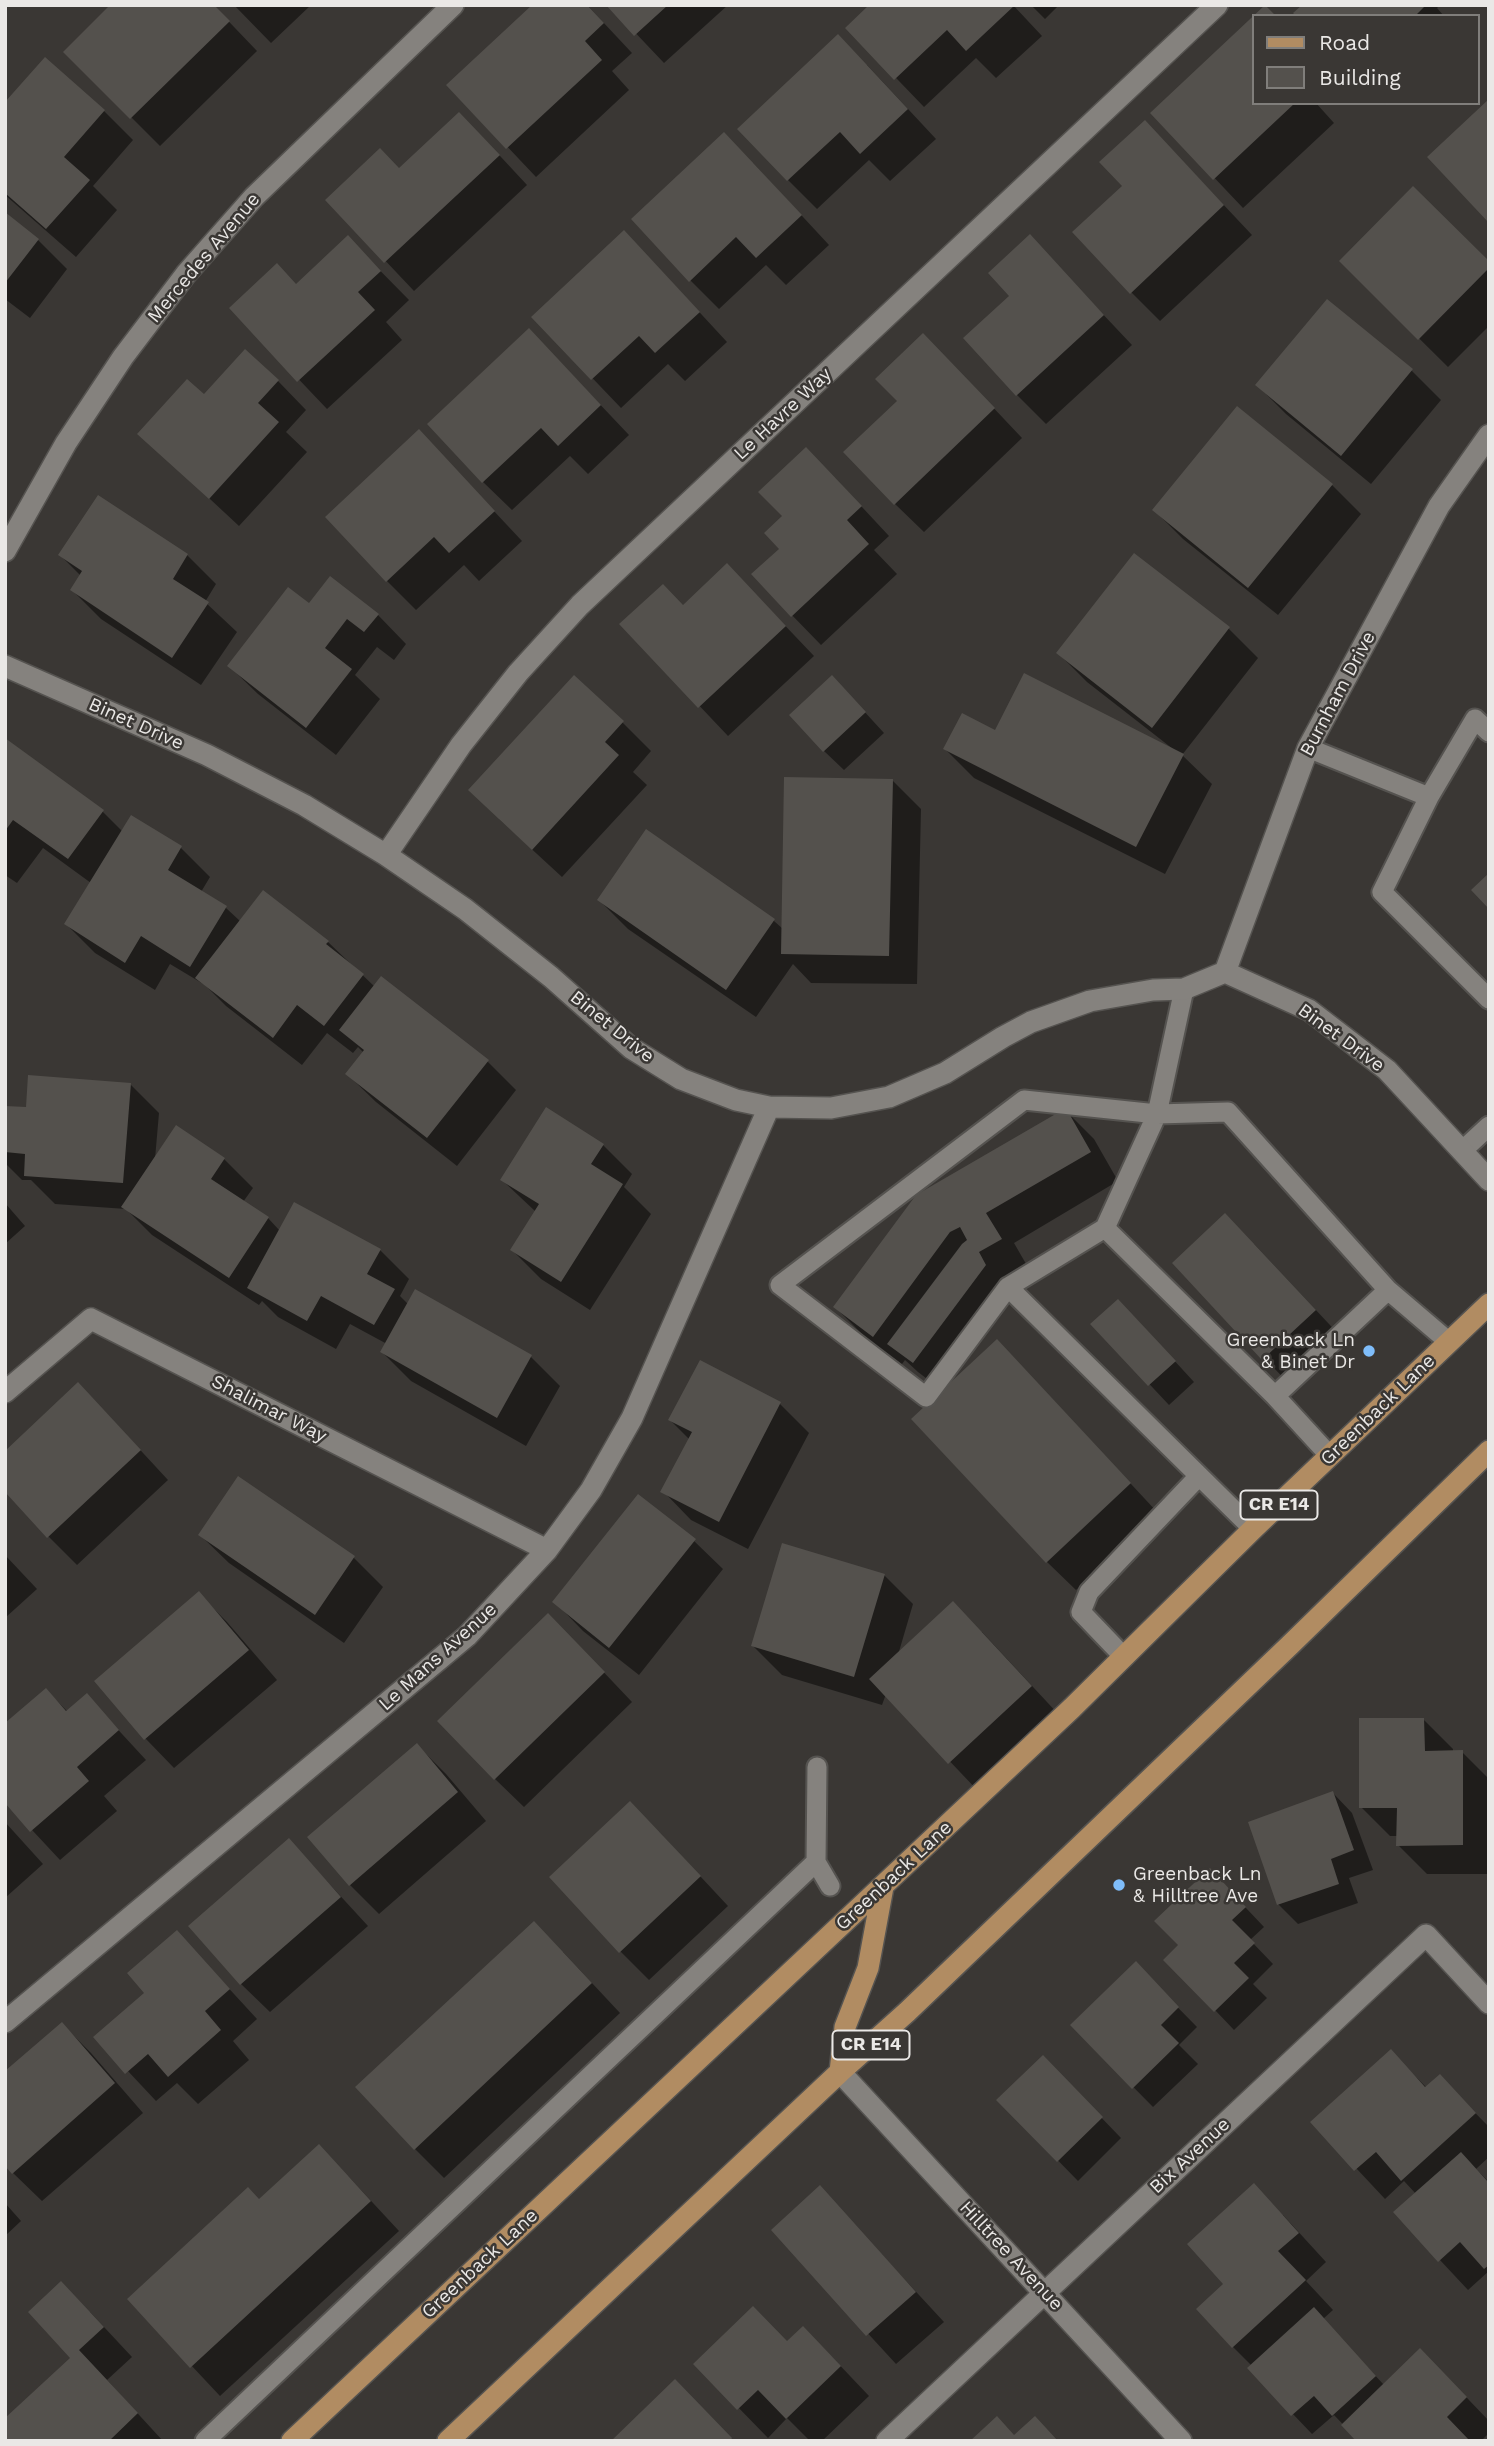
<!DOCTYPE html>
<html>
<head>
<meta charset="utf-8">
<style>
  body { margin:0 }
  #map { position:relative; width:1494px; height:2446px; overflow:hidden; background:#3a3734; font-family:"Work Sans",sans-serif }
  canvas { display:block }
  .frame { position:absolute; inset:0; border:7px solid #eae8e6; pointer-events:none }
  .legend { position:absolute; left:1252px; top:14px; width:228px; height:91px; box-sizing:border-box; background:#3a3734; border:2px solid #807e7b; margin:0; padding:9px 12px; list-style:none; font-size:21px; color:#eae8e6 }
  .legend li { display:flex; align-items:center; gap:14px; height:35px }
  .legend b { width:35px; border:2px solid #807e7b }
</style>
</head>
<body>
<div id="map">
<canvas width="1494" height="2446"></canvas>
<div class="frame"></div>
<ul class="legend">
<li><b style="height:9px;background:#b18c62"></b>Road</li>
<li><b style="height:19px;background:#54514d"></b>Building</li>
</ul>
</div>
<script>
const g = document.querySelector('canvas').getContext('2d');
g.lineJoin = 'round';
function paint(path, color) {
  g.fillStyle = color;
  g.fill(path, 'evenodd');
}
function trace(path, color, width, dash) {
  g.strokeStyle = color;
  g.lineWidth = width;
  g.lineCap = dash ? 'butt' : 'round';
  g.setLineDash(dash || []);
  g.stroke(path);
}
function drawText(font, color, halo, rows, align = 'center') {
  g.font = font + ' "Work Sans",sans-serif';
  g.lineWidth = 5;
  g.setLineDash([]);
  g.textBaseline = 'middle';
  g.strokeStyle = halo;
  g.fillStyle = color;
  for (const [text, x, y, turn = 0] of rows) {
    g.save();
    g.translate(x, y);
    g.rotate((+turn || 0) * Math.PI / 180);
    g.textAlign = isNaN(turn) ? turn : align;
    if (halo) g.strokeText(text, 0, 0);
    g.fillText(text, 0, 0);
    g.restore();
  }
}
paint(new Path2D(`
  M213,5l44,46 -97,95 -94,-94z
  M234,5h77l-40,38z
  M587,5l45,48 -20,18 17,19 -93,87 -87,-92z
  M609,5h119l-64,58z
  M1013,5l29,31 -46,42 -20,-20 -52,49 -76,-79z
  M1031,5h28l-14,14z
  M1304,5h136l-3,3 7,8h-146z
  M1254,18v85h62l18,20 -91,85 -90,-95z
  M867,65l69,74 -46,42 -21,-21 -52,49 -29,-29z
  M5,104l99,7 29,29 -40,46 24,24 -41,47 -71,-62z
  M488,143l39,42 -113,106 -86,-91 71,-30z
  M1173,151l79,84 -92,86 -29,-29z
  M753,163l76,82 -43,40 -20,-20 -47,44 -29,-29z
  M5,215l33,25 29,29 -37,49 -25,-19z
  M1030,237l102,108 -86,79 -29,-29 -6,-99z
  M348,238l61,62 -23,22 16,18 -75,69 -96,-101 66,-22z
  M1341,261l148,3v62l-41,41z
  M653,262l74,80 -42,39 -17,-17 -47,44 -87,-91z
  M1327,301l85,70 29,29 -70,84 -85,-70 -29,-29z
  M558,360l71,75 -41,39 -18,-18 -58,54 -29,-28z
  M952,364l70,74 -98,94 -29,-28z
  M278,381l28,29 -20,22 21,20 -68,74 -100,-93z
  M447,461l75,80 -43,40 -15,-16 -48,45 -29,-29z
  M835,478l54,58 -15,14 23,24 -76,71 -68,-70 28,-26z
  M1332,485l29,29 -83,101 -95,-76 -29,-29z
  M99,497l88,58 29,29 -11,18 32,30 -36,53 -100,-66 -29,-29 9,-14 -21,-21z
  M1134,556l95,73 29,29 -76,97 30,29 -47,90 -191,-96 -29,-29 51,-17 176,18 1,-1 -86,-67 -29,-29z
  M756,595l58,61 -86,80 -106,-112 62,-17z
  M310,606l68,9 28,29 -12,16 -17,-13 -22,28 25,24 -44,56 -78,-61 -29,-28z
  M851,697l33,36 -40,37 -20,-19z
  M622,722l29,29 -18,21 14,13 -85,92 -63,-58z
  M5,740l98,72 20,20 9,-15 49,31 29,29 -9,15 25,16 14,13 88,21 47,45 112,74 29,29 -59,76 -81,-64 -29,-28 17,-21 -6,-6 -5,6 -26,-20 -25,32 -76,-59 -21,-21 -35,-21 -15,26 -60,-37 -29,-29 25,-41 -48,-35 -26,35 -12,-8z
  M892,780l29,29 -4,175 -106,-1 -18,-19 -37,53 -128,-88 -29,-29 48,-68 127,89 9,8z
  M130,1084l29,29 -4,46h69l29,29 -10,14 25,16 12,13 100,19 29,29 -9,17 9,9 7,-13 115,65 29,29 -34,60 -115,-65 -29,-29 5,-8 -37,-20 -14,25 -58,-32 -16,-16 -3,4 -107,-70 -26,-26 -71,-5 -24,-24h-9l-17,-17v-56l22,2z
  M1065,1110l29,29 24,42 -104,62 15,26 -83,117 79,-16 133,143 -82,77 -29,-28 -104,-171 -25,-19 -13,-12 -3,4 -38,-28 -29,-29z
  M603,1145l29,29 -8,13 27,27 -61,96 -49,-31 -29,-29 24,-38 -34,-32z
  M5,1203l20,23 -20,18z
  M1254,1244l90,96 -51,48 -119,-125z
  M1137,1320l57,62 -25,23 -76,-81z
  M700,1363l80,41 29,29 -61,116 -57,-29 -28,-29 27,-51 -20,-20z
  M107,1414l61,66 -91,85 -29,-29z
  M239,1478l115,80 29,29 -39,56 -115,-80 -29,-28z
  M694,1541l29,28 -84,106 -56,-44 -28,-29z
  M5,1555l32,34 -32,29z
  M884,1575l29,29 -15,51 84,-23 78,84 -82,75 -92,-97 -4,11 -100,-30 -29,-29z
  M198,1593l29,29 50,58 -103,88 -28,-29 -50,-58z
  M577,1644l55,58 -108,105 -29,-28z
  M46,1690l22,22 19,-16 59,64 -42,36 13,15 -57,49 -55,-59z
  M1424,1720l29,29v3h9l27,27v95h-62l-29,-29v-9h-8l-29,-29z
  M417,1745l29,29 40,47 -107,93 -29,-29z
  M1333,1793l19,20 21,57 -24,8 9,25 -60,21 -20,-20z
  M5,1822l38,42 -38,34z
  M659,1832l69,74 -79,74 -29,-29z
  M289,1840l79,86 -98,86 -29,-28z
  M1229,1890l35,37 -14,13 23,24 -20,20 14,14 -33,32 -19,-20z
  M177,1932l80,87 -24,22 16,19 -51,44 -21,-21 -21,18 -60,-64 50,-44z
  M563,1952l57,61 -176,165 -29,-29z
  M1135,1964l62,63 -18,18 19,19 -45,43 -81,-82z
  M62,2024l29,29 52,60 -101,88 -29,-28z
  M1391,2052l36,36 13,-11 49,50v30l-13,12 13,13v89l-21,19 -72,-77 20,-19 -12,-13 -19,18 -72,-77z
  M1043,2057l78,81 -43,43 -79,-81z
  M348,2176l51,55 -179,165 -91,-97 130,-98z
  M820,2188l124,134 -48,42 -123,-134z
  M5,2203l16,18 -16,15z
  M1283,2215l43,47 -20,19 27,29 -10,9 61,66 65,-6 40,42v12l-8,8h-122l-25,-26 -22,19 -63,-66 3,-2 -19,-19 -7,-63z
  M90,2312l42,45 -25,23 56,61h-158l68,-83z
  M788,2343l44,14 37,39 -47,45h-12l-23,-23 -19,20 -72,-74z`), '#0007');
paint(new Path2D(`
  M110,5h104l16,16 -100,98 -67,-67z
  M532,5h55l17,18 -19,18 17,19 -96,89 -60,-64z
  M606,5h62l-34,31z
  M869,5h146l-49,46 -19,-21 -53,50 -49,-52z
  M1265,5l11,11h-22v87h41l-82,77 -63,-67z
  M1302,5h124l-11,11h-119l-3,-3z
  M838,34l70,75 -48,45 -20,-22 -53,49 -50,-52z
  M45,57l60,53 -41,47 26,23 -44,49 -41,-36v-91z
  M1489,99v124l-62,-66z
  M459,112l41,43 -116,108 -59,-63 55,-52 19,20z
  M1145,120l79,85 -94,89 -58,-62 50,-46 -23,-24z
  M724,132l78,83 -46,43 -20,-21 -47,45 -58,-63z
  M1413,186l76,75v7l-71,72 -79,-79z
  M5,212l34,27 -34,44z
  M624,230l76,82 -45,41 -16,-17 -48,44 -60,-63z
  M1030,234l74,81 -88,81 -53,-58 46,-42 -21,-23z
  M348,235l33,36 -23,21 17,18 -78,72 -68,-74 48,-45 19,21z
  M1327,299l86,70 -72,87 -86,-71z
  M529,328l72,77 -43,41 -17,-18 -59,55 -55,-59z
  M923,333l72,75 -101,97 -51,-53 54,-51 -22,-22z
  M245,349l34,31 -21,23 21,19 -70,77 -72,-65 50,-55 17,15z
  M1237,406l96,78 -85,104 -96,-78z
  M419,429l76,82 -46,42 -15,-16 -48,45 -61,-65z
  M806,447l56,59 -15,14 22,24 -78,73 -40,-43 28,-25 -15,-16 18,-17 -24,-24z
  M98,495l90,59 -15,25 36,23 -37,56 -102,-68 12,-19 -24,-16z
  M1134,553l96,74 -78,101 -96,-75z
  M727,563l59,63 -88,82 -79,-84 44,-40 20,21z
  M330,576l49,38 -15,18 -17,-13 -22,29 27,21 -46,59 -79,-62 61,-79 21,16z
  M1024,673l160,81 -48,93 -193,-98 19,-36 33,17z
  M574,675l50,46 -19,21 14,13 -87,95 -64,-60z
  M832,675l34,37 -43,40 -34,-37z
  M5,738l99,72 -36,49 -55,-39 -8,11z
  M784,777l109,2 -4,177 -108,-2z
  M131,815l51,31 -14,24 59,36 -37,61 -49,-31 -16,27 -61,-39z
  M646,829l129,90 -49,71 -129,-90z
  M1489,873v36l-18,-19z
  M263,890l66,51 -3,3 38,30 -40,52 -27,-21 -24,33 -78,-60z
  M381,976l108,84 -62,78 -82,-64 19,-24 -25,-20z
  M28,1075l103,8 -8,100 -99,-7 1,-22 -20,-2v-46l21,1z
  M546,1107l58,37 -13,20 32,20 -62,98 -51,-32 29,-46 -39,-24z
  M1066,1108l25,44 -105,61 16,26 -23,13 7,13 -73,98 -26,-19 75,-100 5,-4 -7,-13 -10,5 -77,105 -40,-30 83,-112z
  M176,1125l49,33 -14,21 58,38 -40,61 -108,-71z
  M294,1202l87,47 -14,25 28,15 -21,36 -53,-29 -14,25 -60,-33z
  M1225,1213l91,97 -54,50 -90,-97z
  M415,1289l117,66 -35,63 -117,-66z
  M1118,1299l58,62 -28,25 -58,-62z
  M997,1339l134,144 -85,80 -135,-144z
  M700,1360l81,42 -62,120 -59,-30 32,-60 -24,-12z
  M78,1382l63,68 -94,88 -42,-46v-41z
  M238,1476l117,80 -40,59 -117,-80z
  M638,1494l58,45 -87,109 -57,-46z
  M782,1543l103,31 -31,103 -103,-31z
  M199,1591l50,59 -105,90 -50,-59z
  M953,1601l79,85 -84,78 -79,-85z
  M548,1613l57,59 -111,108 -57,-59z
  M46,1688l20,23 21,-18 32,37 -42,37 12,14 -59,51 -25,-29v-80z
  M1359,1718h65l1,33 38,-1v95l-67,1 1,-38h-38z
  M417,1743l41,49 -109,94 -42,-49z
  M1333,1791l21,59 -23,9 8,25 -62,21 -29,-83z
  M630,1801l71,75 -82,77 -70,-76z
  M289,1838l52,59 -101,88 -52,-59z
  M1210,1868l36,39 -14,13 23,23 -21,20 15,15 -35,34 -51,-52 15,-15 -24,-24z
  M534,1921l58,62 -178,167 -59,-63z
  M177,1930l53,59 -25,22 16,19 -53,47 -20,-23 -23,20 -32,-37 51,-44 -17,-20z
  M1136,1961l43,46 -18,18 18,18 -47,46 -62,-64z
  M62,2022l53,61 -103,91 -7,-8v-95z
  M1391,2049l34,38 15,-13 36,39 -75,68 -25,-29 -22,19 -44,-49z
  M1043,2055l60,62 -46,45 -61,-62z
  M319,2144l52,57 -181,167 -63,-69 121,-112 11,12z
  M1461,2152l28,31v82l-5,4 -24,-27 -22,20 -45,-50z
  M1254,2183l45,50 -21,18 28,29 -74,68 -36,-39 27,-25 -36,-40z
  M820,2185l96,107 -50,44 -95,-106z
  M61,2281l43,46 -25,23 59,63 -29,28h-104v-23l65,-60 -42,-46z
  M753,2306l34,35 16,-15 38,40 -55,53 -28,-29 -21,20 -44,-46z
  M1314,2307l62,69 -44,40 -18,-20 -23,20 -44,-48z
  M1420,2348l47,49 -20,20 23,24h-114l-15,-16z
  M675,2379l57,59 -2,3h-119z
  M997,2416l17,19 21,-19 23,25h-88z`), '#54514d');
const lane = new Path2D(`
  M1308,748l121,49 -47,95 107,107
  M1429,797l46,-78 14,13
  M1184,989l-27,125 -133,-14 -244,185 146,112 82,-110 245,242
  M1463,1150l26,-24
  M1008,1287l97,-59
  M1275,1396l113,-106
  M1330,1456l-55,-60 -170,-168 52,-114 71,-2 160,178 61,52
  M1124,1657l-43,-45 8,-20 110,-116
  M817,1767l-1,95 14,24
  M205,2441l611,-579`);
const street = new Path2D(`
  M5,551l61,-108 57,-86 63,-83 68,-77 199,-192
  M5,666l202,89 97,50 82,50 79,54 86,68 80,71 50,31 55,21 33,7 62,1 58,-11 56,-24 58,-36 28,-15 59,-21 63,-11 31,-1 41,-17 84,38 78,60 102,110
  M386,855l75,-110 57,-72 62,-68 637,-600
  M1225,972l83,-224 131,-242 50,-71
  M5,1392l86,-73 456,231
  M5,2022l462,-386 80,-86 44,-60 41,-72 137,-311
  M840,2072l341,369
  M887,2441l539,-506 63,68`);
const primary = new Path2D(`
  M840,2072l5,-45 23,-59 15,-81
  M292,2441l780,-733 181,-179 236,-225
  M448,2441l392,-369 67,-60 383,-367 199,-194`);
trace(lane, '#555350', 23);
trace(street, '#555350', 24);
trace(primary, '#555350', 24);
trace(lane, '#85827e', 19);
trace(street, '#85827e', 21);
trace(primary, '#b18c62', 21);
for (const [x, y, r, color] of [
  [1369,1351,7,"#7fbdfa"],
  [1119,1885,7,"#7fbdfa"]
]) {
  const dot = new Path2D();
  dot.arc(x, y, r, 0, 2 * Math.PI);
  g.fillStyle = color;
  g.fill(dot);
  trace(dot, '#3a3734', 2.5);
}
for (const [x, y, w] of [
  [1279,1505,77],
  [871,2045,77]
]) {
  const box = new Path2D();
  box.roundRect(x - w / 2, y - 14.5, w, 29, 5);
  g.fillStyle = '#3a3734';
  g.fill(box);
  trace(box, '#eae8e6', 2);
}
drawText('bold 18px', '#eae8e6', null, [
  ["CR E14",1279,1505],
  ["CR E14",871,2045]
]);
drawText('19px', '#eae8e6', '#3a3734', [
  ["Mercedes Avenue",204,258,-50],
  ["Le Havre Way",783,414,-43],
  ["Burnham Drive",1338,694,-62],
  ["Binet Drive",136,724,24],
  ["Binet Drive",612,1027,39],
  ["Binet Drive",1341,1038,36],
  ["Shalimar Way",269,1409,27],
  ["Greenback Lane",1378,1410,-44],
  ["Le Mans Avenue",438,1657,-42],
  ["Greenback Lane",894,1876,-43],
  ["Bix Avenue",1190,2156,-43],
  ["Hilltree Avenue",1011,2256,47],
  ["Greenback Lane",480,2264,-43]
]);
drawText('19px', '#eae8e6', '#3a3734', [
  ["Greenback Ln",1355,1340],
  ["& Binet Dr",1355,1362],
  ["Greenback Ln",1133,1874,"left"],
  ["& Hilltree Ave",1133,1896,"left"]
], 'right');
</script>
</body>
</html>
